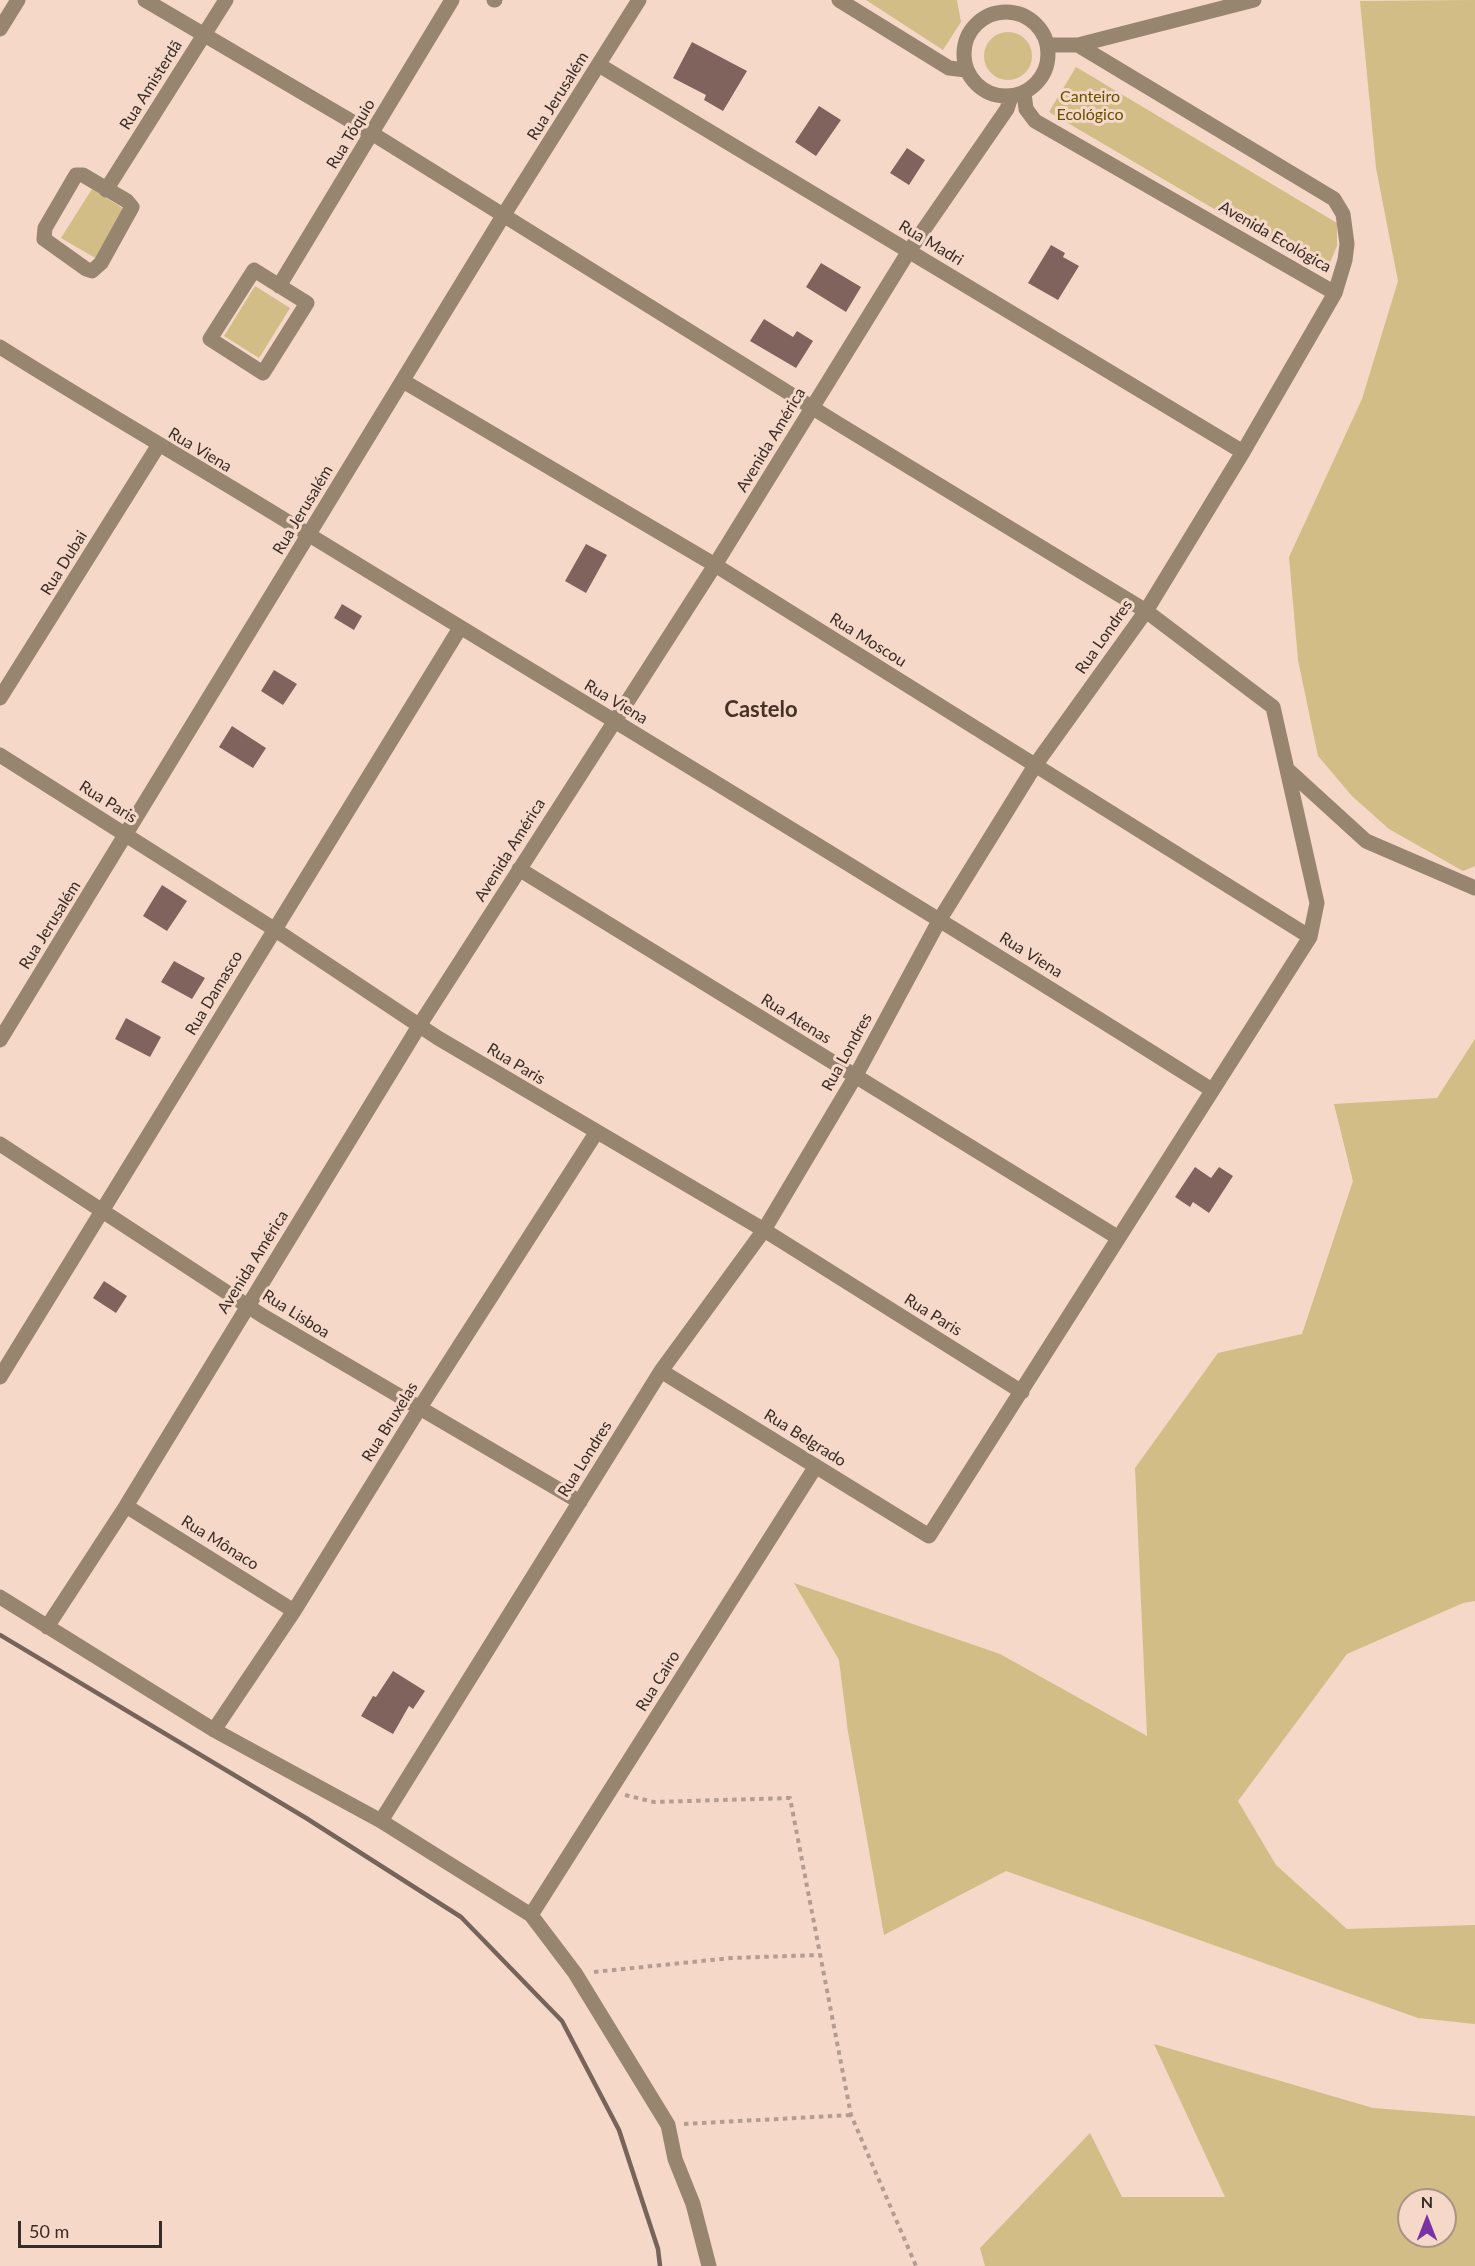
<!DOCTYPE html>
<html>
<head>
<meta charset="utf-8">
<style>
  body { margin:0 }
  #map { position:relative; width:1475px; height:2266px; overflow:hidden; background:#f5d8c8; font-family:Lato,sans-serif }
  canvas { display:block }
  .north { position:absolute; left:1397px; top:2188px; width:60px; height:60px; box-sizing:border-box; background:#f5d8c8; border:2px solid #a99387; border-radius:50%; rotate:0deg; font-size:16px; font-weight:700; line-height:24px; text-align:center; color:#382c26 }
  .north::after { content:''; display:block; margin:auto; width:21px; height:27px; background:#7931a3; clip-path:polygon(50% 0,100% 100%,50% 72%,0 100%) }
  .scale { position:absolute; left:18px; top:2221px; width:144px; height:27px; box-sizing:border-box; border:3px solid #382c26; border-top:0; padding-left:8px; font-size:18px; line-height:21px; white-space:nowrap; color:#382c26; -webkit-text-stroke:4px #f5d8c8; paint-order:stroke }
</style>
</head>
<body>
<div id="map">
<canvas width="1475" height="2266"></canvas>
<div class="north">N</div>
<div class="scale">50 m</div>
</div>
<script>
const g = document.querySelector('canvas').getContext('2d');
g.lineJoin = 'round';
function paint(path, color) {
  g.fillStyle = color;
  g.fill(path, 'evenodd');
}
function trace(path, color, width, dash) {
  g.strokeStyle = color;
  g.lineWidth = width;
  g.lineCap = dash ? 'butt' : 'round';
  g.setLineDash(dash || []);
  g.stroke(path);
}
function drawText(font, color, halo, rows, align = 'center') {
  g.font = font + ' Lato,sans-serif';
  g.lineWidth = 6;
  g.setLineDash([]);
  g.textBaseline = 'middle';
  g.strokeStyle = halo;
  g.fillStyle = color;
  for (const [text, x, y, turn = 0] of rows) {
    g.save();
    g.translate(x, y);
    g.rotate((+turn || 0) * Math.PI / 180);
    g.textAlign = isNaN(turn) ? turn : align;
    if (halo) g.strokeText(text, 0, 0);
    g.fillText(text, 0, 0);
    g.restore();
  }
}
paint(new Path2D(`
  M866,0h91l4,22 -18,28z
  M1475,0v866l-12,5 -74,-42 -37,-33 -34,-40 -20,-96 -9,-103 73,-158 36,-118 -22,-113 -16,-167z
  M984 56a24 24 0 1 1 48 0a24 24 0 1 1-48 0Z
  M1076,67l261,156v23l-12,28 -276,-162z
  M92,189l35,22 -30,48 -36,-21z
  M255,286l35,22 -31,50 -35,-22z
  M1475,1039v562l-12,2 -116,51 -109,147 38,64 71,64 128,-4v99l-57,-6 -412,-147 -122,64 -36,-203 -9,-72 -45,-77 206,71 147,82 -12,-268 83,-115 84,-19 51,-153 -19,-77 103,-6z
  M1154,2044l219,64 102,8v150h-490l-5,-18 110,-115 32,64h103zM1409,2200h36v36h-36z`), '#d1bd85');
paint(new Path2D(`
  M692,42l55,29 -24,40 -19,-11 2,-5 -33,-17z
  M819,106l22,14 -25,36 -21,-14z
  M907,148l18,12 -16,25 -19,-12z
  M1051,245l14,8 -2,4 16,9 -21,34 -30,-17z
  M821,263l40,24 -15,25 -40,-25z
  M764,319l29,18 4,-6 16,10 -17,27 -46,-27z
  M586,544l21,11 -21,38 -21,-12z
  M342,604l20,12 -8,14 -20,-12z
  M274,670l23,14 -14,21 -22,-14z
  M232,726l34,22 -13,20 -34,-21z
  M162,885l25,16 -20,30 -24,-15z
  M174,961l31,17 -13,21 -31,-17z
  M126,1018l35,19 -11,20 -35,-18z
  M1195,1167l16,11 8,-11 14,9 -24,37 -16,-11 -3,5 -15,-10z
  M104,1281l23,15 -11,17 -23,-15z
  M393,1671l32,20 -12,18 -4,-3 -16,28 -32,-18 12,-20 3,1z`), '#81635e');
trace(new Path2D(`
  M625,1795l29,7 136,-4 61,317 65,151
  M594,1972l137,-14 88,-3
  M684,2124l167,-9`), '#b49d90', 4, [4.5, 4.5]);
trace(new Path2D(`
  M145,0l228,134 464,289 309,188 127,96 44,196 -7,34 -381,599 -268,-165
  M494,0h1
  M839,0l110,68 17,2
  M964 54a42 42 0 1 1 84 0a42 42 0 1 1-84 0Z
  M0,29l18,-29
  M1048,45h30l176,-45
  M599,65l644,387
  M1024,93l2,16 9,12 300,172
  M76,175h7l44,26 5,6 -31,56 -9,8 -6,-2 -42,-30 1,-11z
  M106,190l120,-190
  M254,270l53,33 -44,70 -53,-34z
  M279,286l173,-286
  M0,347c103,65 208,125 311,189 301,184 603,366 901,554
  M403,381l312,184 595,372
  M0,698l158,-252
  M0,755l274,174 164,109 326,192 258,162
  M1287,769l79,72 109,47
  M519,869l598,368
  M0,1040l503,-824 136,-216
  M0,1144l263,172 317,186
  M0,1377l460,-749
  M126,1506l168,105
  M0,1597l214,133 167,91 150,94 44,58 93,152 7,34 18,45 16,62
  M47,1627l79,-121 293,-480 296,-461 194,-314 98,-142 4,-12
  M214,1730l80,-119 125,-202 177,-276
  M381,1821l280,-450 103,-141 91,-153 85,-158 96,-155 110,-153 97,-159 92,-159 10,-33 2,-16 -4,-30 -9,-15 -256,-154
  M531,1915l285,-449`), '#978570', 15);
trace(new Path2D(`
  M0,1635l306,183 155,99 101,104 57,109 39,119 2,17`), '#76645b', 4.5);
drawText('16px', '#382c26', '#f5d8c8', [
  ["Rua Amisterdã",151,85,-58],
  ["Rua Jerusalém",558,96,-58],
  ["Rua Tóquio",351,134,-59],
  ["Avenida Ecológica",1275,237,30],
  ["Rua Madri",931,243,31],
  ["Avenida América",771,440,-59],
  ["Rua Viena",200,450,31],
  ["Rua Jerusalém",303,510,-59],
  ["Rua Dubai",64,563,-58],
  ["Rua Londres",1104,637,-55],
  ["Rua Moscou",868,640,32],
  ["Rua Viena",616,702,31],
  ["Rua Paris",108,802,32],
  ["Avenida América",510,850,-58],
  ["Rua Jerusalém",50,925,-58],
  ["Rua Viena",1031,955,32],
  ["Rua Damasco",214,993,-59],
  ["Rua Atenas",796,1019,32],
  ["Rua Londres",847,1052,-61],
  ["Rua Paris",516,1064,31],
  ["Avenida América",253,1262,-58],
  ["Rua Lisboa",296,1314,32],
  ["Rua Paris",933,1315,32],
  ["Rua Bruxelas",390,1422,-58],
  ["Rua Belgrado",805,1438,32],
  ["Rua Londres",585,1459,-58],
  ["Rua Mônaco",220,1543,32],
  ["Rua Cairo",658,1681,-58]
]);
drawText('16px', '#665100', '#f5d8c8', [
  ["Canteiro",1090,97],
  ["Ecológico",1090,115]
]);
drawText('bold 22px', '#473124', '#f5d8c8', [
  ["Castelo",761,710]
]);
</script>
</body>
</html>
